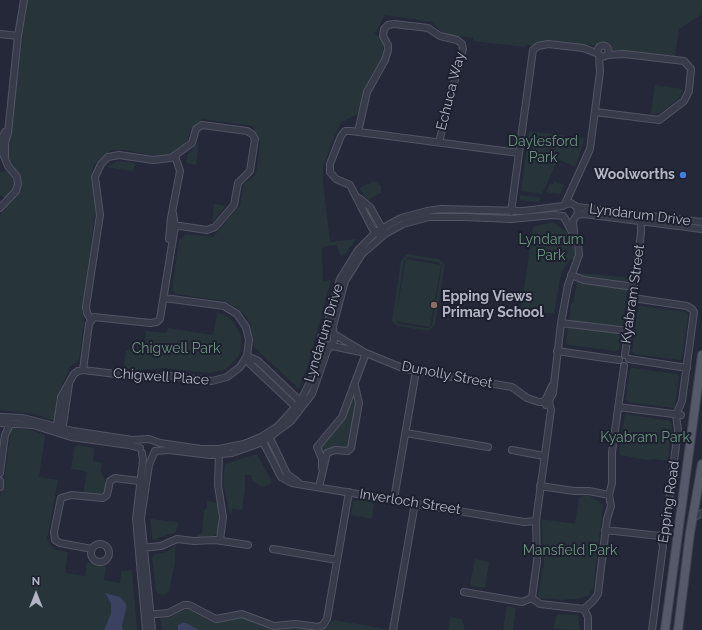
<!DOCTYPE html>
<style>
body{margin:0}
#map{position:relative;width:702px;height:630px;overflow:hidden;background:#242839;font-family:Raleway,sans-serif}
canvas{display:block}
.north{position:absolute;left:16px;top:574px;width:40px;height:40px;-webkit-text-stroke:3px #1d202e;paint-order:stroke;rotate:0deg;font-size:11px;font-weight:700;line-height:16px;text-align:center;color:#b3b5c5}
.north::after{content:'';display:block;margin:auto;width:14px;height:18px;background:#b3b5c5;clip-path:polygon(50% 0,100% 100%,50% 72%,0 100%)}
</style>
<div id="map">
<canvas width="702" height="630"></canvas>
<div class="north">N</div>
</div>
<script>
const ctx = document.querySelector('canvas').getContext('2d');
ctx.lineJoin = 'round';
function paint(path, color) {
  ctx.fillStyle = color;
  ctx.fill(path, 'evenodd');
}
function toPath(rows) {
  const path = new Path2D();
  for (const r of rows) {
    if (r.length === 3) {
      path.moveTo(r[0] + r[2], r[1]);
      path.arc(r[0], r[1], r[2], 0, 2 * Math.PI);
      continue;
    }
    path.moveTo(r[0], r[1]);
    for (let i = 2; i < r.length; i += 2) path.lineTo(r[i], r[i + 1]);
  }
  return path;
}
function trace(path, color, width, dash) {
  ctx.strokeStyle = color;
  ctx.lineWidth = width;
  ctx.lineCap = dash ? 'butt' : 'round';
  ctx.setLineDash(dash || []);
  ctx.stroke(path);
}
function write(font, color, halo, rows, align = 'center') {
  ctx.font = font + ' Raleway,sans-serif';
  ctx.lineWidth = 4;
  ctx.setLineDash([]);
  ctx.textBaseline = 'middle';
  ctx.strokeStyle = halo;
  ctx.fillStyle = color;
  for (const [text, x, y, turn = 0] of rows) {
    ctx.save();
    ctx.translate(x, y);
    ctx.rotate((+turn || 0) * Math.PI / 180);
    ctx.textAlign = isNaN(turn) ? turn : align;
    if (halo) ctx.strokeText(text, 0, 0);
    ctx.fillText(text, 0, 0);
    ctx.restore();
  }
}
paint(toPath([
 [27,0,702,0,702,14,679,29,675,57,610,50,607,46,598,45,527,45,526,47,473,41,473,38,444,34,432,22,385,15,375,33,384,44,381,59,365,88,357,114,340,123,323,167,323,181,330,242,357,239,343,256,340,255,337,245,325,246,322,250,323,281,331,280,307,368,299,389,254,347,250,325,246,316,236,307,224,301,176,294,172,291,179,240,186,234,213,237,240,205,243,185,256,175,260,142,253,126,203,119,190,130,188,140,169,154,159,157,126,150,112,150,93,165,91,181,96,206,82,313,84,322,79,360,70,367,56,399,55,421,35,414,0,410,0,215,18,194,22,185,22,180,11,163,8,154],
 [655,85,683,89,679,98,665,109,658,114,651,114],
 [529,131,585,138,575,167,558,159,542,194,521,191],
 [199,142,196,165,186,163,187,156],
 [117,161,135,163,134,167,132,171,106,167],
 [7,171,15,182,14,189,5,198,0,195,0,172],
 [374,181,381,186,381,193,368,200,359,188],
 [554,181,564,185,560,194,546,192,550,183,553,184],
 [520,195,541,198,539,202,520,200],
 [214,204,226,206,212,222],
 [553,222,563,230,567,232,574,246,576,255,574,259,571,259,563,269,560,278,554,314,521,309,533,227],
 [407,254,439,259,445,265,435,325,429,331,397,326,392,321,401,261],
 [408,257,438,262,442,265,432,324,431,327,428,328,399,324,395,321,430,327,441,265,406,259,395,320,404,261],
 [582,273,629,278,619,349,616,351,568,345,566,343,571,304,573,303,577,282],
 [641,306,686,312,688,315,682,358,680,360,635,354,632,351,638,308],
 [217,313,225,315,234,322,241,336,241,349,238,357,225,370,209,373,165,368,137,370,124,368,126,351,130,349,141,351,144,349,146,331,165,333,169,328,213,335],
 [633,368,677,374,679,376,675,406,673,408,628,402,626,399,630,369],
 [352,401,355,402,356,405,349,447,346,449,333,447,321,451,320,447,341,424,350,402],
 [625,414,664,420,668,420,672,424,668,461,654,459,647,460,621,455,619,450],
 [11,428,31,430,45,435,39,477,58,480,47,539,53,549,68,552,65,573,85,576,87,562,106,566,104,580,120,583,121,571,132,570,137,630,0,630,0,494,3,490],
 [78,445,94,448,93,461,102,463,101,472,106,482,104,493,100,496,83,494,87,473,85,471,71,469,74,449],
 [257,454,272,482,269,485,262,487,253,481,251,475,245,475,245,490,242,510,232,509,231,517,223,483,225,464],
 [584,495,589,495,603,505,593,588,589,595,581,598,561,600,540,598,538,595,544,562,541,519,575,524,579,498],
 [365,499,371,501,374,505,372,519,351,515,353,501],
 [207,501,218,503,220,514,219,532,214,536,197,538,197,535,202,533,204,510,207,508],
 [150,519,178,522,176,532,154,540,152,538],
 [175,546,177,546,175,548,175,563,169,592,164,595,159,594,156,591,152,557,155,554,165,553],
 [475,559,489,562,485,588,471,586,470,583],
 [507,606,516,608,513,630,503,630],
 [188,609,214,622,245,618,272,629,297,627,313,630,162,630,160,618,170,616,181,610],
 [557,614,578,615,580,630,553,629],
 [450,617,462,619,465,630,448,630],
 [334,620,386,629,387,630,323,630]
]), '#27353b');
paint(toPath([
 [105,593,120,597,126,604,126,609,122,625,123,630,104,630,111,614,111,603],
 [183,623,186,623,199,630,178,630,178,625]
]), '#3a4161');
const minor = toPath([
 [0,34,18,36],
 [603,51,5.5],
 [595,112,659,120,684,101,689,91,691,69,684,61,624,54,608,55],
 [358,132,367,92,385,60,388,50,388,45,383,36,384,29,388,25,394,24,428,28,440,36,457,40,462,44,463,49,439,142],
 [5,157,5,143,8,133,18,36,24,0],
 [359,198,370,207,384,232],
 [565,204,590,149,600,72,599,55],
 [564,205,571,203,577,207,578,213,573,221,574,233],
 [577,207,702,222],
 [0,208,16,191,18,184,17,177,8,166,1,149,1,140,5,132],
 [511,212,533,50,538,46,548,44,583,48,599,54],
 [577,215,584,214,702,229],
 [378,234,372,228,350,185,336,179,330,172,330,164,341,136,345,131,351,131,519,153],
 [169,239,171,218,180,171,175,156],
 [571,275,584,280,634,287],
 [633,298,687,306,692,309,694,312,682,401,676,415,678,430,665,531,660,536,663,546,652,630],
 [91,320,87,313,86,307,100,215,95,177,101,164,108,157,119,155,153,160,171,158,192,143,196,129,202,125,247,131,252,134,255,139,250,171,238,183,234,205,215,227,207,230,180,226,171,227],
 [561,323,628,331],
 [332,333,364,352],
 [327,345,366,353,405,369,512,387,527,398,539,402,549,401],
 [557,351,619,360],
 [625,355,641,233,641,216],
 [247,356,258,361,303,404],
 [245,359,298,409],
 [629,359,687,368],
 [83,370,89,324,94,317,150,323,157,322,160,319,175,226,173,213],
 [546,405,546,399,552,386],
 [618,407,681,415],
 [0,417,23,418,73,431,132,440,149,439,160,443,201,449,219,449,244,444,261,437,278,426,300,402,313,376,322,348,321,337,325,332,340,279,358,250,376,232,401,218,427,211,441,209,524,211,563,206],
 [0,423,33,425,71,437,129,445,140,448],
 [56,432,61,397,74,374,78,371,83,370,140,377,170,376,212,381,227,377,240,367,247,356,249,340,246,327,237,314,224,306,164,298],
 [62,432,69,384],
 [406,433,488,447],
 [269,436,287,474,299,483],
 [261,438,281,477,292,483,524,522,536,521],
 [512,450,544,456],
 [155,451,169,450,210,455,232,453,263,442,291,421,312,394,327,351,334,341,333,326,345,281,362,254,385,234,403,224,429,217,464,217,511,219,553,215,563,216],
 [219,451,218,485,223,517,220,540],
 [142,453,143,460,136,519,146,630],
 [322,468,322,459,317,447,342,417,366,353],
 [0,473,5,435,11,422],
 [0,481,0,487],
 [540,486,574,491,589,491,609,495],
 [319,487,327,453,335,450,348,451,351,448,359,403,355,386],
 [394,499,416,371],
 [693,518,702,513],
 [605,530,660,536],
 [100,553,9],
 [141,548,161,546,177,539,194,541,215,540,248,545],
 [92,549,60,543,55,540,54,532,61,498,71,495,103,498,107,495,110,481,115,478,146,482],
 [273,549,337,560],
 [464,592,522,602,532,598,540,604,584,609],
 [532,598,537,561,536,521,551,410,549,401,553,393,561,323,568,285,579,255,578,243,564,217],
 [584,609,593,601,598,594,599,585,607,519,611,506,609,495,612,483,612,452,624,366],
 [584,609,588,617,588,630],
 [145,615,168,613,184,605,189,605,216,619,242,614,274,626,296,624,318,627,323,625,327,619,349,492],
 [152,630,141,518,149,465,154,453],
 [393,630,415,503]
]);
const major = toPath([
 [665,630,702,355],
 [678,630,690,533,702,464]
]);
trace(minor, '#535564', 8);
trace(major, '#414452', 10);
trace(minor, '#373b4a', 6);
trace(major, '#555969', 8);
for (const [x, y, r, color] of [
 [683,175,4,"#3f7fe0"],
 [434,305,4,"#8d6e63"]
]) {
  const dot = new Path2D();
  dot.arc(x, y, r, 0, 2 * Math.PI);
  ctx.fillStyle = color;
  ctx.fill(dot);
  trace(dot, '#1d202e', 1.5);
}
write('14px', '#b3b5c5', '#1d202e', [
 ["Echuca Way",451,91,-76],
 ["Lyndarum Drive",640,215,7],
 ["Kyabram Street",633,294,-82],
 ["Lyndarum Drive",324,333,-73],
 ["Dunolly Street",447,375,11],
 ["Chigwell Place",161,377,4],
 ["Inverloch Street",410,502,9],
 ["Epping Road",669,502,-82]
]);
write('14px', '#6b957e', '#1d202e', [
 ["Daylesford",543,142],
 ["Park",543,158],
 ["Lyndarum",551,240],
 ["Park",551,256],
 ["Chigwell Park",176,349],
 ["Kyabram Park",645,438],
 ["Mansfield Park",570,551]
]);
write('bold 14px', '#b3b5c5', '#1d202e', [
 ["Woolworths",675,175],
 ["Epping Views",442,297,"left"],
 ["Primary School",442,313,"left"]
], 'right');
</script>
